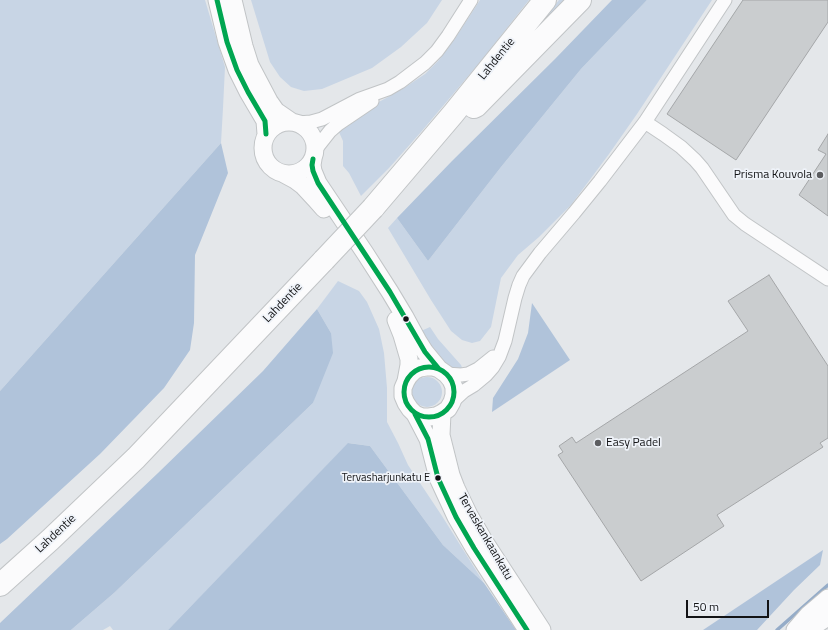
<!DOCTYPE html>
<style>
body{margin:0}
#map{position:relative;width:828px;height:630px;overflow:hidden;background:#e4e7ea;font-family:"Titillium Web",sans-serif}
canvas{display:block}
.scale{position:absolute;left:686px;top:600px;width:83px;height:18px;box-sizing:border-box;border:2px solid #121315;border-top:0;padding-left:5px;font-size:12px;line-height:14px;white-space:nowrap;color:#121315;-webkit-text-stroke:3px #eff3f9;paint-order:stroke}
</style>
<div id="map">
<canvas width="828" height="630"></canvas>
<div class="scale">50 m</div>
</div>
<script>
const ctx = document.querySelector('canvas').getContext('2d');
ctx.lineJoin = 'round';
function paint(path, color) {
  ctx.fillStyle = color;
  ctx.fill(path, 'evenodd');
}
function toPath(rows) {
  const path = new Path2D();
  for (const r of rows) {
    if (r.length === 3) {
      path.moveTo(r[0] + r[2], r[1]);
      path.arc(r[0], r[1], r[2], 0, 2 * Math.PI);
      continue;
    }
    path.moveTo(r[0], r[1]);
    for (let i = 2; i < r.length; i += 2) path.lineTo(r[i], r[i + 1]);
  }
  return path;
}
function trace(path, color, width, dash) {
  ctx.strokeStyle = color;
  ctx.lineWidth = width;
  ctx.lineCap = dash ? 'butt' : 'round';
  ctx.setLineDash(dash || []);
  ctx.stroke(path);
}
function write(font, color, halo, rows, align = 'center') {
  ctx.font = font + ' "Titillium Web",sans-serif';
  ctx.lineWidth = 3.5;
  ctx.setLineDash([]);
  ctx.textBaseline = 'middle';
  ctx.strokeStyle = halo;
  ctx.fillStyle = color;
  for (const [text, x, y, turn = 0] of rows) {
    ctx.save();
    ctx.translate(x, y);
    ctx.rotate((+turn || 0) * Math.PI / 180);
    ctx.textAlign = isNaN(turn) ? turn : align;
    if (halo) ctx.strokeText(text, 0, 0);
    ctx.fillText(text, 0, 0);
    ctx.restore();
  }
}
paint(toPath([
 [0,0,205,0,225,67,223,108,221,143,0,391],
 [251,0,442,0,427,23,401,47,372,68,322,89,304,91,291,87,280,77,270,62],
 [480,0,529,0,481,61,421,132,389,168,361,196,349,173,343,166,343,141,338,130,362,111,388,97,407,86,425,74,439,60,454,40],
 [559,0,571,0,522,46],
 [647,0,712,0,637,114,609,154,571,205,539,237,518,255,501,278,491,327,480,341,472,343,462,340,451,331,431,300,388,228,397,218,428,261,501,167,581,69],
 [338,281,359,291,367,302,379,329,384,353,387,388,387,422,398,443,408,465,442,516,484,583,443,545,370,446,349,443,168,630,113,630,110,626,103,630,71,630,114,593,313,403,331,333,317,309],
 [430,327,438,339,461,365,463,370,446,367,421,331],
 [427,392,15]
]), '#c8d5e5');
paint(toPath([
 [612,0,647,0,581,69,501,167,428,261,397,218,452,161,555,59],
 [221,143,228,173,195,255,194,323,190,350,164,388,100,454,7,539,0,544,0,391],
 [532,303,570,360,492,412,493,398,518,359,528,333],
 [317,309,331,333,333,353,313,403,114,593,71,630,0,630,0,623,158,473,263,371],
 [348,443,370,446,443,545,484,583,516,630,168,630],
 [823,550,820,565,794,590,757,630,703,630]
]), '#b0c3da');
trace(toPath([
 [777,630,828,585]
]), '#95acc8', 3.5);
const building = toPath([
 [743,0,828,0,828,22,736,160,667,114,743,0],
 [828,134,828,216,799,195,826,154,818,150,828,134],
 [769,275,828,366,828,438,820,443,823,447,717,515,724,526,641,581,558,455,563,452,559,446,572,437,576,443,748,331,728,301,769,275]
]);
paint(building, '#cacdcf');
trace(building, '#a4a6a8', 1);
const minor = toPath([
 [645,122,663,134,681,147,695,160,702,168,734,215,745,224,828,279],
 [298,123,311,122,322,119,360,99,388,89,400,82,425,63,437,51,448,36,471,0],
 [315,150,330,131,338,124,372,101],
 [446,374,461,375,468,374,478,369,493,357],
 [452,402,464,391,474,385,486,375,493,367,499,357,505,341,515,298,519,285,523,276,540,253,574,213,600,181,645,122,725,0]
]);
const tertiary = toPath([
 [217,0,227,42,237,70,248,92,265,121,266,134],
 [233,0,244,46,250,65,269,101,276,111,292,122],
 [289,148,26],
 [313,159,312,165,313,171,318,183,365,253,390,292,405,317,418,341,425,352,439,369,446,374,451,380,454,387,454,395,452,402,448,409,442,413,436,416,429,417,422,417,415,414,410,409,406,403,403,396,403,388,406,381,409,376,414,371,420,368,426,367,433,367,439,369],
 [282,173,295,180,303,186,316,200,324,209],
 [396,320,402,335,409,359,409,365,406,381],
 [442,413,441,435,451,475,456,488,469,515,486,544,542,630],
 [415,414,428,439,438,478,456,517,474,548,527,630],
 [814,626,828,617],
 [795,630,808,615,828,598]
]);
const trunk = toPath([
 [474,107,476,106,580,0],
 [373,208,453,114,545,0],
 [0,585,50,540,136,458,324,260]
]);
trace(minor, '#c1c4c6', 15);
trace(tertiary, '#c1c4c6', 19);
trace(trunk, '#c1c4c6', 24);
trace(minor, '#fbfbfc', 13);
trace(tertiary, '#fbfbfc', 17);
trace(trunk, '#fbfbfc', 22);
const trunkBridge = toPath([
 [324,260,373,208]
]);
trace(trunkBridge, '#c1c4c6', 24, []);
trace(trunkBridge, '#fbfbfc', 22);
trace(toPath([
 [217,0,227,42,237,70,248,92,265,121,266,134],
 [313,159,312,165,313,171,318,183,390,292,425,352,439,369],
 [429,392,25],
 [415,414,428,439,438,478,456,517,474,548,527,630]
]), '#00a651', 5);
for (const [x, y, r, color] of [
 [820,175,4,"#5c5d60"],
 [406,319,3.5,"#121315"],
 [598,443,4,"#5c5d60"],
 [438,478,3.5,"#121315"]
]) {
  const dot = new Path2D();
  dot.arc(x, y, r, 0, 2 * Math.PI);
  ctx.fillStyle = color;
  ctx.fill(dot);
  trace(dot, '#eff3f9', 1.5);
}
write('11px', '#121315', '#eff3f9', [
 ["Tervasharjunkatu E",430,478]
], 'right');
write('12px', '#121315', '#eff3f9', [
 ["Lahdentie",497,59,-51],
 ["Lahdentie",283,303,-46],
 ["Lahdentie",56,534,-43],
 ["Tervaskankaankatu",485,537,60]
]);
write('12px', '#121315', '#eff3f9', [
 ["Prisma Kouvola",812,175],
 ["Easy Padel",606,443,"left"]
], 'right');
</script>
